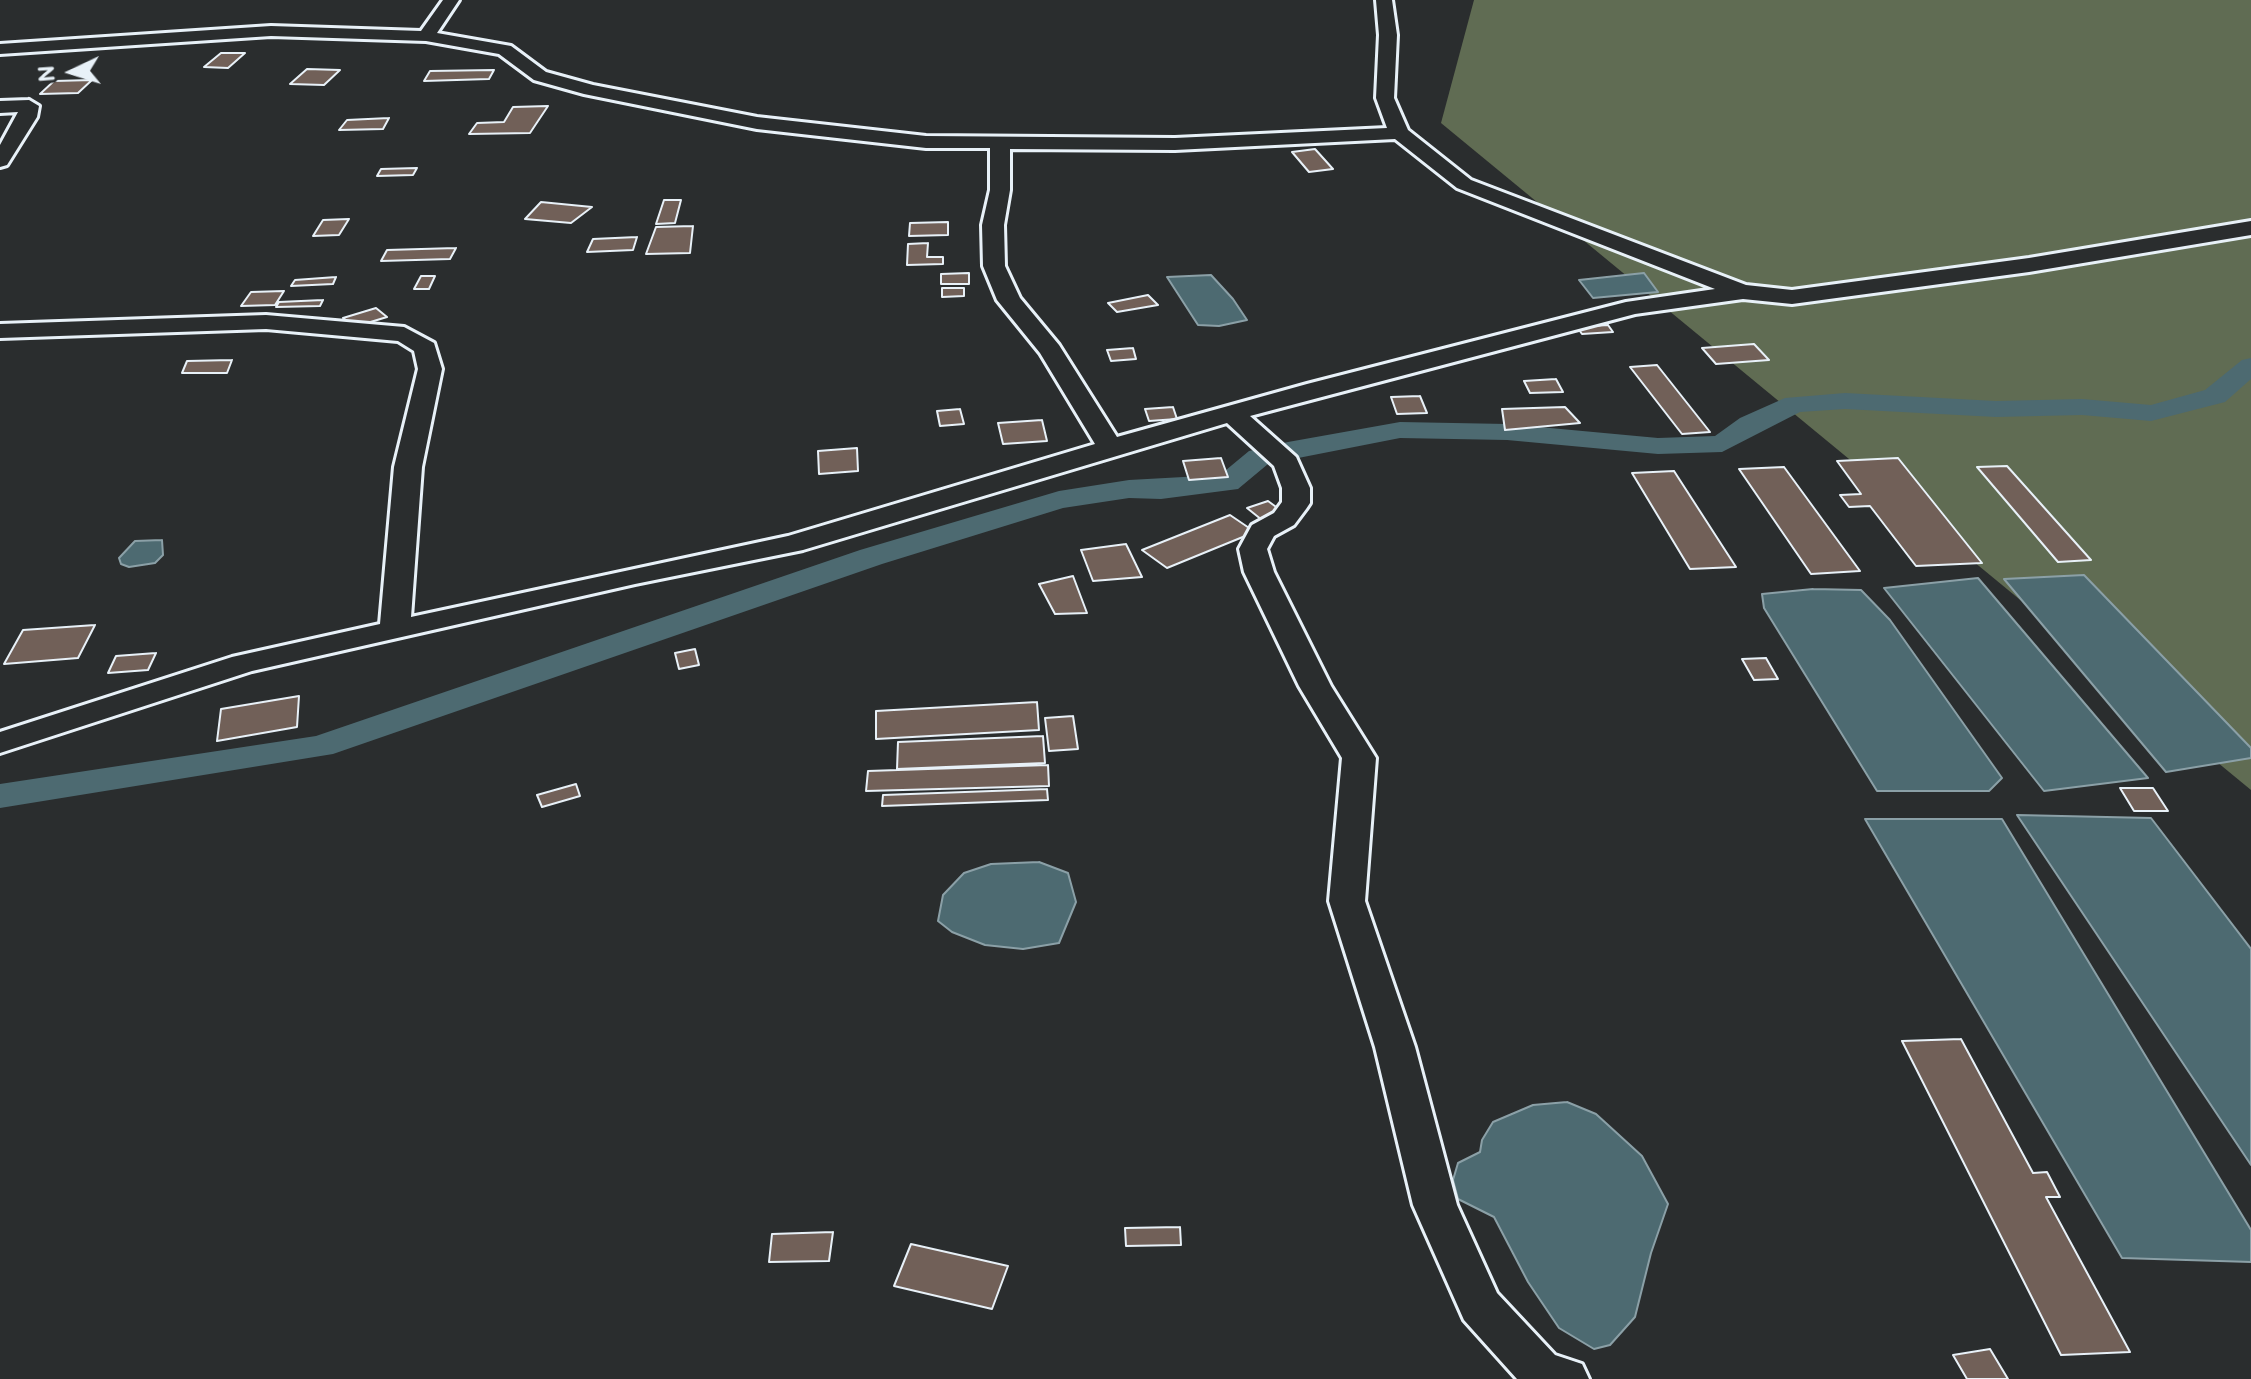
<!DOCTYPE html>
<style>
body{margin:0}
#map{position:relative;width:2251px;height:1379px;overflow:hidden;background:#2a2d2e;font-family:"Balsamiq Sans",sans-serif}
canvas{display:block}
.north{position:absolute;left:32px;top:32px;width:80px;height:80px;-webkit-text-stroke:6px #2a2d2e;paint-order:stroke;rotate:266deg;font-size:22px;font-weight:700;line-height:32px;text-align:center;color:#e8f1f8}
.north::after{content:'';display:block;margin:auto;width:28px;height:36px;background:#e8f1f8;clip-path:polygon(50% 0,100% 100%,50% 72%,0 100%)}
</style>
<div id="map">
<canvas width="2251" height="1379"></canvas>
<div class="north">N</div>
</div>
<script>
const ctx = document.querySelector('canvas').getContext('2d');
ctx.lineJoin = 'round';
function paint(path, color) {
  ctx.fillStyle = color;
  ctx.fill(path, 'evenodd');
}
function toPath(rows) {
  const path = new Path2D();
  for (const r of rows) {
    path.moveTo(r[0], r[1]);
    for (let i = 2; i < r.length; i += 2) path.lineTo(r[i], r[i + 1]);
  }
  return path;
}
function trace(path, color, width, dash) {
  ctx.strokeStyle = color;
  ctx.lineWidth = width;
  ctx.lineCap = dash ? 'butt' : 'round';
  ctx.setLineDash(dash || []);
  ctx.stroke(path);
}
paint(toPath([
 [1474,0,2251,0,2251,790,1441,123]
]), '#606c53');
const water = toPath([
 [1644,273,1658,292,1593,298,1579,280,1644,273],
 [1211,275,1233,299,1247,320,1219,326,1198,325,1167,277,1211,275],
 [162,540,163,555,155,563,129,567,121,564,119,558,135,541,162,540],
 [2084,575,2251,748,2251,758,2166,772,2004,579,2084,575],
 [1978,578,2148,778,2044,791,1884,588,1978,578],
 [1813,589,1861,590,1890,620,2002,778,1989,791,1877,791,1764,608,1762,594,1813,589],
 [2017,815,2151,818,2251,949,2251,1165,2017,815],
 [1865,819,2002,819,2251,1230,2251,1262,2122,1258,1865,819],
 [1039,862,1068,873,1076,902,1059,943,1023,949,985,945,952,932,938,921,943,895,964,873,991,864,1039,862],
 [1567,1102,1596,1114,1642,1156,1668,1204,1651,1253,1635,1317,1610,1345,1594,1349,1559,1328,1528,1282,1494,1217,1458,1199,1453,1180,1458,1163,1480,1152,1482,1140,1493,1122,1533,1105,1567,1102]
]);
paint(water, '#4d6a71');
trace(water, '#8ba0a7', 2);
paint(toPath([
 [2251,358,2251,379,2225,402,2151,421,2082,415,1996,417,1845,409,1800,412,1722,452,1658,454,1507,440,1400,438,1288,460,1268,464,1238,489,1161,499,1129,498,1063,508,882,564,333,754,0,808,0,784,316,736,860,550,1059,491,1129,480,1220,475,1249,451,1288,442,1400,422,1507,424,1658,438,1715,436,1740,418,1785,398,1845,393,1996,401,2082,399,2151,405,2205,390,2242,360,2251,358]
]), '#4d6a71');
const building = toPath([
 [221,53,245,53,228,68,204,67,221,53],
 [307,69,340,70,324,85,290,84,307,69],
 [494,70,489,79,424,81,430,71,494,70],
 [92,80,78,93,40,94,54,81,92,80],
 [548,106,530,133,469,134,477,123,504,122,513,107,548,106],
 [389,118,383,129,339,130,347,120,389,118],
 [1315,149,1333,169,1309,172,1292,152,1315,149],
 [417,168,413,175,377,176,381,169,417,168],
 [664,200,681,200,675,223,656,224,664,200],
 [541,202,592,207,571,223,525,219,541,202],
 [349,219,339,235,313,236,323,220,349,219],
 [948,222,948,235,909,236,910,223,948,222],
 [693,226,690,253,646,254,656,227,693,226],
 [637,237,633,250,587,252,593,239,637,237],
 [928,243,927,257,943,257,943,264,907,265,908,244,928,243],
 [456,248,450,259,381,261,387,250,456,248],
 [969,273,969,284,941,284,941,274,969,273],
 [421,276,435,276,429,289,414,289,421,276],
 [336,277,333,284,291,286,295,280,336,277],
 [942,288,964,288,964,296,942,297,942,288],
 [284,291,275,305,241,306,251,292,284,291],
 [1148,295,1158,305,1117,312,1108,303,1148,295],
 [323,300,320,306,276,307,279,302,323,300],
 [376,308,387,317,354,327,343,318,376,308],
 [1608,325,1613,332,1582,334,1577,327,1608,325],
 [1754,344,1769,360,1716,364,1702,348,1754,344],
 [1133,348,1136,359,1111,361,1107,350,1133,348],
 [232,360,227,373,182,373,187,361,232,360],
 [1657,365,1710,432,1682,434,1630,367,1657,365],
 [1556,379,1563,392,1530,393,1524,381,1556,379],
 [1420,396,1427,413,1397,414,1391,397,1420,396],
 [1173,407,1177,419,1149,421,1145,409,1173,407],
 [1565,407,1580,423,1505,430,1502,409,1565,407],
 [960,409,964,424,940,426,937,411,960,409],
 [1042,420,1047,441,1003,444,998,423,1042,420],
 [857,448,858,471,819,474,818,451,857,448],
 [1221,458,1228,477,1189,480,1183,461,1221,458],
 [1898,458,1982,563,1916,566,1870,506,1849,507,1840,495,1861,494,1837,461,1898,458],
 [2007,466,2091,560,2058,562,1977,467,2007,466],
 [1784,467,1860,571,1811,574,1739,469,1784,467],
 [1674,471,1736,567,1690,569,1632,473,1674,471],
 [1268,501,1283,512,1262,520,1247,508,1268,501],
 [1230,515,1255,532,1167,568,1142,550,1230,515],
 [1126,544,1142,577,1093,581,1081,550,1126,544],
 [1073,576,1087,613,1055,614,1039,584,1073,576],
 [95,625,78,658,4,664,23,630,95,625],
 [695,649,699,665,679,669,675,653,695,649],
 [156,653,148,670,108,673,116,656,156,653],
 [1766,658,1778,679,1754,680,1742,659,1766,658],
 [299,696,297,727,217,741,221,709,299,696],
 [1037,702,1039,730,876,739,876,711,1037,702],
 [1073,716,1078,749,1049,751,1045,718,1073,716],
 [1043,736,1045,763,897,769,898,742,1043,736],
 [1048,765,1049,786,866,791,868,771,1048,765],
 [576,784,580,796,542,807,537,795,576,784],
 [2120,788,2153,788,2168,811,2134,811,2120,788],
 [1047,789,1048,800,882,806,883,795,1047,789],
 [1961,1039,2033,1173,2047,1172,2060,1197,2046,1197,2130,1352,2061,1355,1902,1041,1961,1039],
 [1180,1227,1181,1245,1126,1246,1125,1228,1180,1227],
 [833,1232,829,1261,769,1262,772,1234,833,1232],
 [911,1244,1008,1266,992,1309,894,1286,911,1244],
 [1990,1349,2008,1379,1967,1379,1953,1355,1990,1349]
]);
paint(building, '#716058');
trace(building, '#e8f1f8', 2);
const minor = toPath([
 [443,0,459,0,437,33,511,46,546,72,593,85,757,117,926,136,1175,138,1387,128,1376,98,1379,35,1376,0,1392,0,1397,35,1394,98,1408,130,1471,180,1746,285,1792,290,2029,258,2251,221,2251,235,2029,272,1792,304,1743,299,1635,314,1250,416,1296,457,1310,488,1310,503,1306,509,1294,525,1274,536,1267,549,1274,572,1331,686,1376,758,1365,901,1415,1047,1457,1205,1497,1293,1555,1355,1582,1364,1589,1379,1517,1379,1464,1320,1413,1205,1375,1047,1329,901,1342,758,1299,686,1244,572,1239,549,1252,525,1274,513,1282,502,1282,488,1274,466,1227,423,803,550,635,584,252,671,0,753,0,732,232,657,380,624,394,467,418,369,414,351,398,341,266,329,0,338,0,324,266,315,404,327,434,343,442,369,422,467,411,617,788,536,1095,444,1040,353,997,300,983,266,982,225,990,190,990,148,926,148,757,129,584,94,534,80,499,54,426,41,271,36,0,54,0,44,271,26,421,31,443,0],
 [1395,139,1457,188,1715,289,1626,302,1307,384,1117,437,1059,345,1020,298,1005,266,1004,225,1010,190,1010,149,1175,150,1395,139],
 [29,100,39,106,37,117,7,165,0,167,0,145,18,112,0,113,0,101,29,100]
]);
trace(minor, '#e8f1f8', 6);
paint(minor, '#2a2d2e');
</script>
